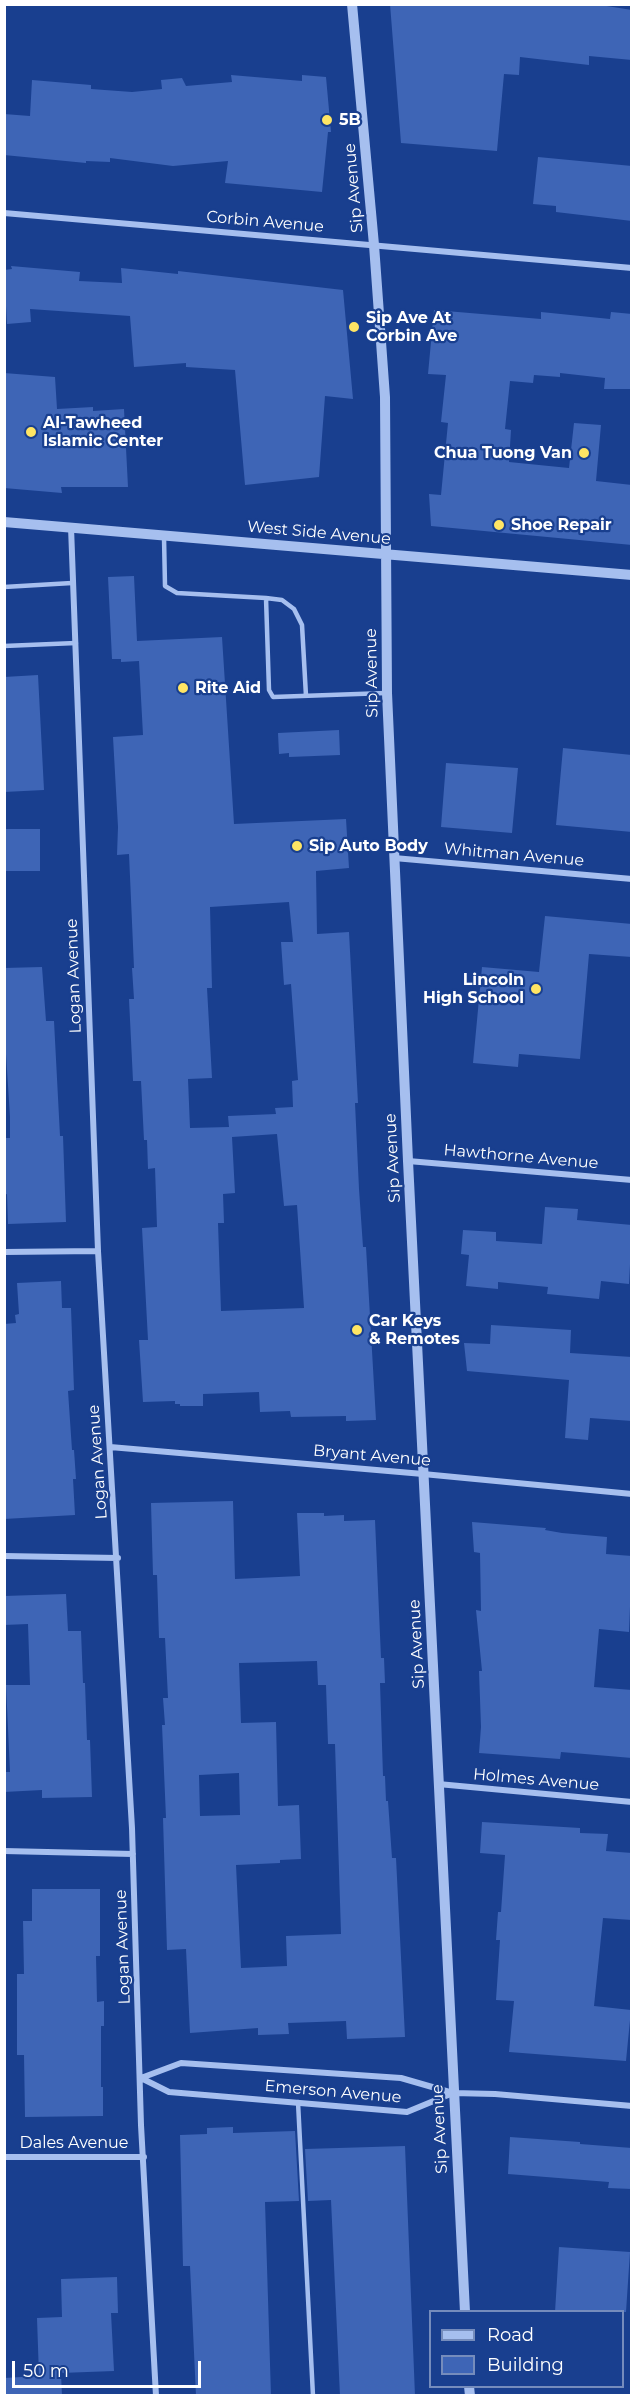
<!DOCTYPE html>
<style>
body{margin:0}
#map{position:relative;width:636px;height:2400px;overflow:hidden;background:#193f8f;font-family:Montserrat,sans-serif}
canvas{display:block}
.frame{position:absolute;inset:0;border:6px solid #fff;pointer-events:none}
.legend{position:absolute;left:429px;top:2310px;width:195px;height:78px;box-sizing:border-box;background:#193f8f;border:2px solid #758cbc;margin:0;padding:8px 10px;list-style:none;font-size:18px;color:#fff}
.legend li{display:flex;align-items:center;gap:12px;height:30px}
.legend b{width:30px;border:2px solid #758cbc}
.scale{position:absolute;left:12px;top:2361px;width:189px;height:27px;box-sizing:border-box;border:3px solid #fff;border-top:0;padding-left:8px;font-size:18px;line-height:21px;white-space:nowrap;color:#fff;-webkit-text-stroke:4px #193f8f;paint-order:stroke}
</style>
<div id="map">
<canvas width="636" height="2400"></canvas>
<div class="frame"></div>
<ul class="legend">
<li><b style="height:8px;background:#a6bfef"></b>Road</li>
<li><b style="height:16px;background:#3e65b6"></b>Building</li>
</ul>
<div class="scale">50 m</div>
</div>
<script>
const ctx = document.querySelector('canvas').getContext('2d');
ctx.lineJoin = 'round';
function paint(path, color) {
  ctx.fillStyle = color;
  ctx.fill(path, 'evenodd');
}
function toPath(rows) {
  const path = new Path2D();
  for (const r of rows) {
    path.moveTo(r[0], r[1]);
    for (let i = 2; i < r.length; i += 2) path.lineTo(r[i], r[i + 1]);
  }
  return path;
}
function trace(path, color, width, dash) {
  ctx.strokeStyle = color;
  ctx.lineWidth = width;
  ctx.lineCap = dash ? 'butt' : 'round';
  ctx.setLineDash(dash || []);
  ctx.stroke(path);
}
function write(font, color, halo, rows, align = 'center') {
  ctx.font = font + ' Montserrat,sans-serif';
  ctx.lineWidth = 4.5;
  ctx.setLineDash([]);
  ctx.textBaseline = 'middle';
  ctx.strokeStyle = halo;
  ctx.fillStyle = color;
  for (const [text, x, y, turn = 0] of rows) {
    ctx.save();
    ctx.translate(x, y);
    ctx.rotate((+turn || 0) * Math.PI / 180);
    ctx.textAlign = isNaN(turn) ? turn : align;
    if (halo) ctx.strokeText(text, 0, 0);
    ctx.fillText(text, 0, 0);
    ctx.restore();
  }
}
paint(toPath([
 [390,4,594,4,632,10,632,60,589,56,589,65,520,57,519,75,504,74,497,151,401,143],
 [231,75,302,81,302,75,326,77,331,132,328,132,322,192,225,183,228,161,173,166,110,158,110,162,86,161,86,163,4,155,4,114,30,116,32,80,91,85,91,89,132,92,162,89,161,80,182,78,186,86,232,82],
 [538,157,632,166,632,221,556,212,556,206,533,204],
 [11,266,80,272,79,281,122,283,121,268,178,274,178,271,343,290,353,399,325,396,319,477,245,485,235,370,186,367,186,363,134,367,130,316,30,309,31,322,7,324,4,270,12,269],
 [434,310,541,319,541,312,610,319,611,312,632,314,632,389,604,389,605,378,560,373,560,377,534,375,533,383,510,381,505,429,511,430,509,462,569,468,574,423,601,425,596,481,632,485,632,545,431,526,429,494,441,495,448,423,441,422,446,375,428,374],
 [4,373,55,377,57,409,93,407,93,411,124,409,128,487,61,487,62,493,4,488],
 [134,576,137,641,222,637,234,824,346,819,349,868,316,871,317,934,349,932,358,1103,355,1103,359,1189,363,1247,366,1247,376,1420,346,1421,346,1416,291,1417,290,1411,260,1412,259,1392,203,1394,203,1406,180,1406,180,1404,175,1404,175,1401,143,1402,139,1340,148,1340,142,1228,157,1227,155,1168,148,1169,147,1140,144,1140,141,1081,133,1081,129,999,134,999,132,968,134,968,129,854,117,855,118,827,113,737,143,735,139,661,121,662,121,659,112,659,108,577],
 [289,902,293,942,281,942,284,985,291,984,298,1080,292,1081,293,1107,275,1108,276,1114,228,1116,229,1127,190,1128,188,1079,212,1078,207,988,212,988,210,907],
 [277,1134,284,1206,297,1205,304,1308,221,1311,218,1223,224,1223,223,1194,235,1193,232,1137],
 [38,675,44,790,4,792,4,677],
 [339,730,340,755,289,757,289,753,279,754,278,733],
 [563,748,632,755,632,832,556,825],
 [446,763,518,768,512,833,441,827],
 [4,829,40,829,40,871,4,871],
 [545,916,632,924,632,957,589,954,580,1059,519,1054,518,1067,473,1063,482,967,539,972],
 [42,967,46,1021,54,1021,60,1136,63,1136,66,1222,8,1224,7,1194,4,1195,4,1138,10,1138,10,1117,4,1023,4,968],
 [545,1207,578,1209,577,1220,632,1225,629,1284,601,1281,599,1299,547,1294,548,1287,498,1282,498,1289,466,1286,469,1255,461,1254,463,1230,496,1232,496,1241,542,1244],
 [61,1281,62,1308,71,1308,74,1390,68,1391,72,1450,74,1450,76,1479,73,1479,75,1515,4,1519,4,1324,16,1323,15,1315,19,1314,17,1283],
 [491,1325,571,1330,570,1353,632,1357,632,1421,590,1418,588,1440,565,1438,569,1380,467,1371,464,1343,490,1344],
 [233,1501,235,1579,300,1576,297,1513,324,1513,324,1516,344,1515,344,1521,375,1520,381,1658,384,1658,385,1683,380,1683,383,1776,385,1776,386,1801,388,1801,392,1858,396,1858,405,2037,347,2039,346,2021,288,2023,289,2034,258,2035,258,2028,190,2033,186,1949,167,1950,163,1818,166,1818,162,1725,165,1725,163,1698,168,1698,165,1638,159,1638,157,1575,153,1575,151,1503],
 [317,1661,318,1685,326,1685,328,1744,335,1744,341,1934,286,1936,287,1966,241,1968,236,1865,280,1863,280,1860,301,1859,299,1805,278,1806,276,1722,241,1723,239,1663],
 [239,1773,240,1815,200,1816,199,1775],
 [472,1522,546,1528,545,1530,562,1533,607,1537,606,1554,632,1556,629,1632,599,1629,594,1687,632,1690,632,1758,561,1752,560,1759,479,1753,481,1727,479,1671,482,1671,476,1610,481,1611,480,1553,474,1552],
 [66,1594,68,1631,81,1631,83,1683,85,1683,87,1740,90,1740,92,1797,42,1798,42,1790,4,1792,4,1772,10,1772,6,1685,30,1685,28,1624,4,1625,4,1596],
 [482,1822,580,1828,580,1833,608,1834,606,1851,632,1853,632,1920,603,1918,594,2006,631,2010,626,2061,509,2052,514,2001,496,2000,500,1940,496,1940,498,1912,501,1912,505,1855,480,1853],
 [32,1889,100,1889,100,1956,96,1956,97,2002,104,2001,104,2026,101,2026,101,2087,103,2087,103,2116,25,2117,24,2055,17,2055,17,1974,24,1974,23,1921,32,1921],
 [233,2127,233,2133,295,2131,299,2201,265,2202,271,2396,196,2396,190,2266,183,2266,180,2135,207,2134,207,2128],
 [510,2137,580,2142,580,2144,632,2148,632,2189,608,2188,609,2182,508,2174],
 [405,2146,415,2396,340,2396,331,2200,308,2201,305,2149],
 [559,2247,630,2252,626,2312,555,2312],
 [117,2277,118,2313,111,2313,114,2371,61,2373,62,2396,4,2396,4,2378,39,2376,37,2318,62,2317,61,2279]
]), '#3e65b6');
trace(toPath([
 [164,537,165,586,177,593,266,598,269,690,273,697,386,693],
 [4,587,72,583],
 [266,598,282,600,294,609,302,625,306,696],
 [4,646,76,643],
 [298,2102,313,2396]
]), '#a6bfef', 4.5);
trace(toPath([
 [4,213,632,268],
 [71,527,98,1251,132,1828,141,2125,156,2396],
 [394,858,632,879],
 [408,1161,632,1180],
 [4,1252,98,1251],
 [110,1447,423,1474,632,1494],
 [4,1556,118,1558],
 [438,1784,632,1802],
 [4,1851,133,1854],
 [141,2078,169,2092,407,2112,453,2093,495,2094,632,2106],
 [141,2078,181,2063,401,2078,453,2093],
 [4,2157,144,2157]
]), '#a6bfef', 6);
trace(toPath([
 [352,4,374,245,385,397,387,693,408,1161,465,2312],
 [4,522,632,575],
 [469,2386,470,2396]
]), '#a6bfef', 10);
for (const [x, y, r, color] of [
 [327,120,6,"#ffe564"],
 [354,327,6,"#ffe564"],
 [31,432,6,"#ffe564"],
 [584,453,6,"#ffe564"],
 [499,525,6,"#ffe564"],
 [183,688,6,"#ffe564"],
 [297,846,6,"#ffe564"],
 [536,989,6,"#ffe564"],
 [357,1330,6,"#ffe564"]
]) {
  const dot = new Path2D();
  dot.arc(x, y, r, 0, 2 * Math.PI);
  ctx.fillStyle = color;
  ctx.fill(dot);
  trace(dot, '#193f8f', 2);
}
write('bold 16px', '#fff', '#193f8f', [
 ["5B",339,120],
 ["Sip Ave At",366,318],
 ["Corbin Ave",366,336],
 ["Al-Tawheed",43,423],
 ["Islamic Center",43,441],
 ["Chua Tuong Van",572,453,"right"],
 ["Shoe Repair",511,525],
 ["Rite Aid",195,688],
 ["Sip Auto Body",309,846],
 ["Lincoln",524,980,"right"],
 ["High School",524,998,"right"],
 ["Car Keys",369,1321],
 ["& Remotes",369,1339]
], 'left');
write('16px', '#fff', '#193f8f', [
 ["Sip Avenue",354,188,-95],
 ["Corbin Avenue",265,222,5],
 ["West Side Avenue",319,533,5],
 ["Sip Avenue",372,673,-91],
 ["Whitman Avenue",514,855,5],
 ["Logan Avenue",74,976,-92],
 ["Hawthorne Avenue",521,1157,5],
 ["Sip Avenue",393,1158,-93],
 ["Bryant Avenue",372,1456,5],
 ["Logan Avenue",98,1462,-94],
 ["Sip Avenue",417,1644,-93],
 ["Holmes Avenue",536,1780,5],
 ["Logan Avenue",123,1947,-92],
 ["Emerson Avenue",333,2092,5],
 ["Sip Avenue",440,2129,-93],
 ["Dales Avenue",74,2143]
]);
</script>
